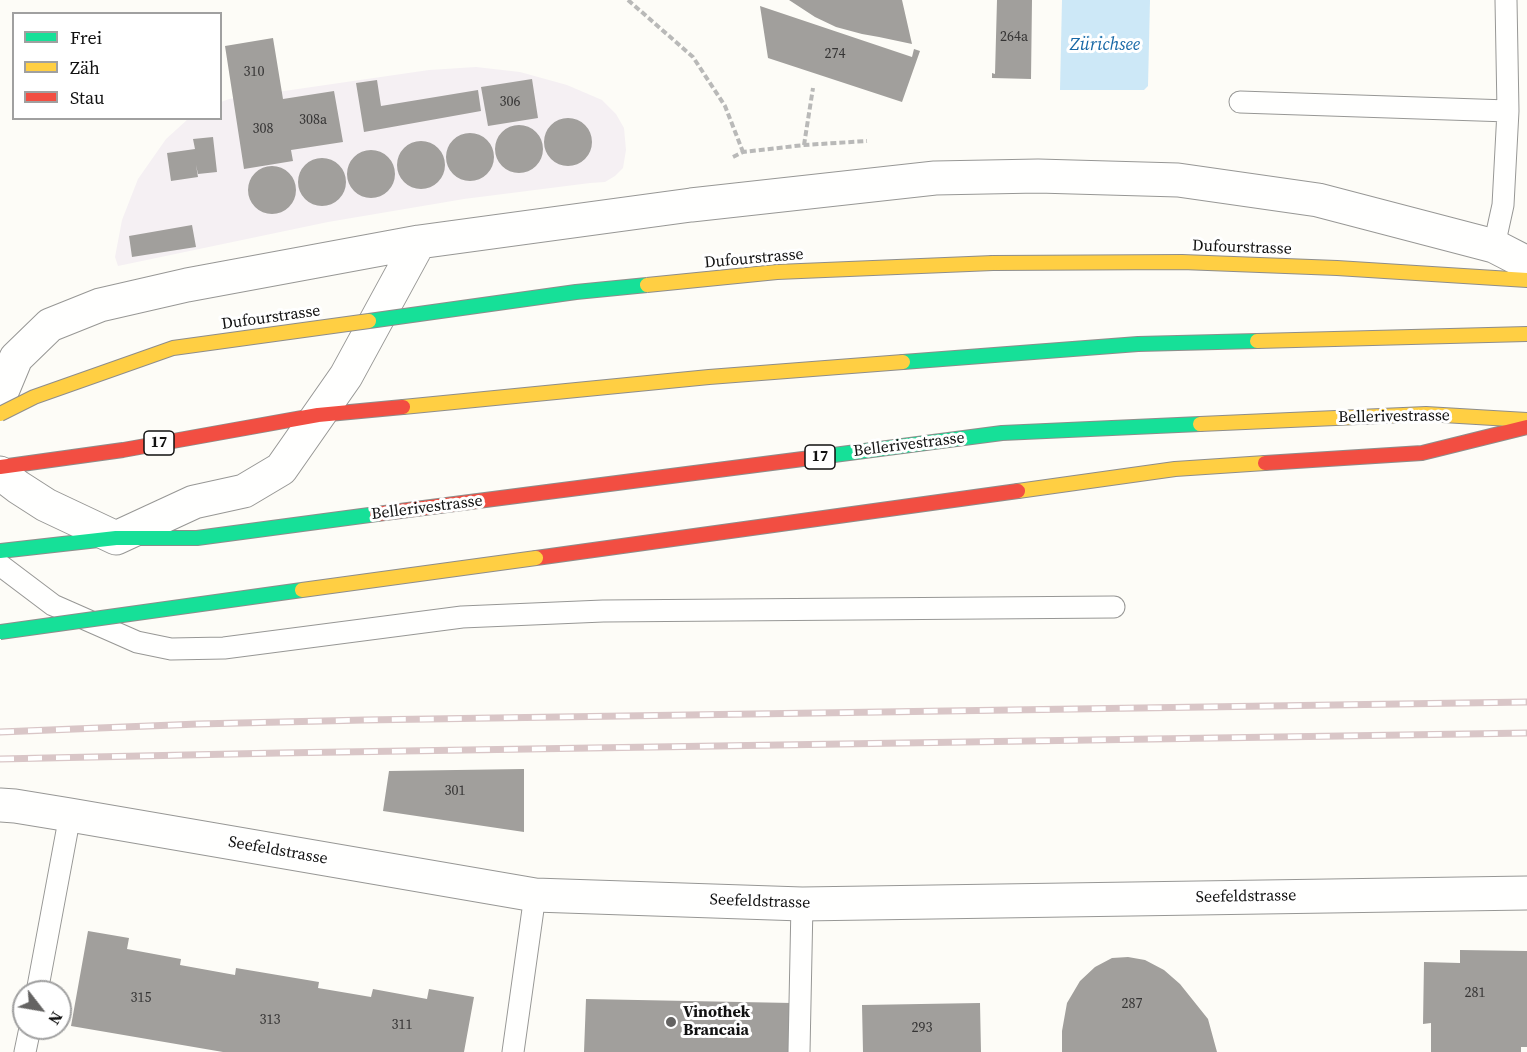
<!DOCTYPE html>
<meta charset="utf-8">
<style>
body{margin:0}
#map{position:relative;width:1527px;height:1052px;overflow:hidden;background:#fdfcf7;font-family:"Source Serif 4",serif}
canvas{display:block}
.legend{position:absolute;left:12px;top:12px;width:210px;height:108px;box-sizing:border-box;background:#fff;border:2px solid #a0a0a0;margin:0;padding:8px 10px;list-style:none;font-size:18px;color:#111}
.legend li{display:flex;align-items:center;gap:12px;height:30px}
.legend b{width:30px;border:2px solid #a0a0a0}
.north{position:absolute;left:12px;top:980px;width:60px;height:60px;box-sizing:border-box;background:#fff;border:2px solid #a0a0a0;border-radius:50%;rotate:121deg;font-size:16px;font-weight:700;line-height:24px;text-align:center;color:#111}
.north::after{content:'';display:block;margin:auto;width:21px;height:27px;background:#646362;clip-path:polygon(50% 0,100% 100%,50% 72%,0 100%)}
</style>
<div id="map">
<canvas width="1527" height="1052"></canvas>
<ul class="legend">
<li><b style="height:8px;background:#16e098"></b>Frei</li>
<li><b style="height:8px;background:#ffcf43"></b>Zäh</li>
<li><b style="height:8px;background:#f24e42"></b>Stau</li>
</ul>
<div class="north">N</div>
</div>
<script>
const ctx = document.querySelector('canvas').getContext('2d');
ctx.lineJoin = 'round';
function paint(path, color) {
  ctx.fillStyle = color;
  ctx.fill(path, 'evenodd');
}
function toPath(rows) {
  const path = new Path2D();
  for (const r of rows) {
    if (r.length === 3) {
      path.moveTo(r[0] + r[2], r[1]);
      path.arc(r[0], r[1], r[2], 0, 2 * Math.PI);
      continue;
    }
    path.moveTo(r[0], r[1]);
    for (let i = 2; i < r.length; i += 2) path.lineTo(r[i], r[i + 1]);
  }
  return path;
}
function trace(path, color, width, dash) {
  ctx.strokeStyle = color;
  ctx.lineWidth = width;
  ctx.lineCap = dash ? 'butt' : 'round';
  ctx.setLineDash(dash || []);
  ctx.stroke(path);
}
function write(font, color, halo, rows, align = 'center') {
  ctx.font = font + ' "Source Serif 4",serif';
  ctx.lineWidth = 6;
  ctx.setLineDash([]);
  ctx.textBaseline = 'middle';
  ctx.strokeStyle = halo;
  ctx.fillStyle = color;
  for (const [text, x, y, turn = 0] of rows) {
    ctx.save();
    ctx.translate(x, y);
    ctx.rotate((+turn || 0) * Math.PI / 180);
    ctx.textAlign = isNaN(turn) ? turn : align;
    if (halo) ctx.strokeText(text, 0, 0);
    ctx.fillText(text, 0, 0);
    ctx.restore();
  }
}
paint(toPath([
 [476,67,520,72,567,85,602,100,616,114,624,128,626,150,623,168,615,176,605,182,590,183,464,199,328,222,118,266,115,257,122,220,138,179,166,139,188,119,220,118,221,102,229,99,429,70]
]), '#f5f0f3');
paint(toPath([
 [1062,0,1150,0,1148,86,1144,90,1060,90]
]), '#cde8f7');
paint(toPath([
 [789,0,902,0,912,44,879,37,862,34,836,27,815,17],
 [997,0,1032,0,1031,79,992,78,992,73,995,74],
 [760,6,912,57,914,49,920,51,902,102,768,58],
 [273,38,283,99,334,91,343,142,291,150,293,161,244,169,225,46],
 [532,79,538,118,488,126,481,87],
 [377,80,381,106,478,90,481,111,364,132,356,83],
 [568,142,24],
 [519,149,24],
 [470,157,24],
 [213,137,217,172,198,174,196,165,198,177,171,181,167,153,195,149,193,139],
 [421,165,24],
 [371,174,24],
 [322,182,24],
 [272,190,24],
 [192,225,196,247,132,257,129,236],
 [524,769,524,832,383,811,389,771],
 [88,931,129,938,127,949,181,959,180,965,235,975,236,968,319,982,318,988,371,997,373,989,427,999,429,989,474,997,464,1052,223,1052,71,1026],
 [1460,950,1527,951,1527,1047,1521,1047,1521,1052,1431,1052,1431,1023,1423,1024,1424,962,1460,963],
 [1128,957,1145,960,1164,970,1180,984,1208,1019,1217,1052,1062,1052,1062,1031,1067,1003,1080,981,1095,967,1112,958],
 [586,999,792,1003,791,1052,584,1052],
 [980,1003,981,1052,863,1052,862,1005]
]), '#a19f9c');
const lane = toPath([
 [1240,102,1508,111],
 [1494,246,1503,205,1508,111,1506,0],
 [0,565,53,605,137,642,171,649,224,648,462,617,603,611,1114,607],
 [37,992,70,815],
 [25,1052,30,1028],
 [513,1052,535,895],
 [799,1052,802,904]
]);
const street = toPath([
 [0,403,1,394,16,358,50,325,100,305,187,285,419,242,691,205,935,178,1038,176,1178,180,1318,200,1494,246,1527,263],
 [0,473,18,487,46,505,116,538,194,502,244,491,281,469,346,376,419,242],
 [0,805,15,806,70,815,535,895,802,904,1527,893]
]);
const fast = toPath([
 [903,362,1138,344,1257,341],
 [826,456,1002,433,1200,424],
 [0,551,116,538,197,538,377,514]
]);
const slow = toPath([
 [993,263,1182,262,1337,268,1527,280],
 [1257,341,1527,334],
 [403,407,709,377,903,362],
 [1200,424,1426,414,1527,420],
 [1018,491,1175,469,1265,463]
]);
const jam = toPath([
 [1265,463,1422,453,1527,427],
 [0,467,123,450,318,415,403,407],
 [377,514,826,456],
 [536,558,1018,491]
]);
trace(lane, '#979795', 23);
trace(street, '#979795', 35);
trace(fast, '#8e8d8b', 16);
trace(slow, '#8e8d8b', 16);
trace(jam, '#8e8d8b', 16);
trace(toPath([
 [628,0,693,57,725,106,743,152],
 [804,145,813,88],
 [733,157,743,152,804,145,867,141]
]), '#b9b9b8', 4, [6, 3]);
trace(lane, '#fffffe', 21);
trace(street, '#fffffe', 33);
trace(fast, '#16e098', 14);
trace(slow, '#ffcf43', 14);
trace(jam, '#f24e42', 14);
const rail = toPath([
 [0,732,198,724,364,720,1527,702],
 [0,759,279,753,1527,733]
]);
trace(rail, '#d9c6c7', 7);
trace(rail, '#fff', 4.5, [14]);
const fastBridge = toPath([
 [369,321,576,292,647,285],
 [0,632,302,590]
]);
const slowBridge = toPath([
 [647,285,777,272,993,263],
 [0,414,34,397,173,348,369,321],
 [302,590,536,558]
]);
trace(fastBridge, '#8e8d8b', 16, []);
trace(slowBridge, '#8e8d8b', 16, []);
trace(fastBridge, '#16e098', 14);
trace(slowBridge, '#ffcf43', 14);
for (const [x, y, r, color] of [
 [671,1022,6,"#646362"]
]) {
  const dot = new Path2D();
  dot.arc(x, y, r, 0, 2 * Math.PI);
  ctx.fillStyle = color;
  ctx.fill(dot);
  trace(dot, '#fff', 2);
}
write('14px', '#353434', null, [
 ["264a",1014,37],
 ["274",835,54],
 ["310",254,72],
 ["306",510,102],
 ["308a",313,120],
 ["308",263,129],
 ["301",455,791],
 ["281",1475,993],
 ["315",141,998],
 ["287",1132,1004],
 ["313",270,1020],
 ["311",402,1025],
 ["293",922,1028]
]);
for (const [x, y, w] of [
 [159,443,30],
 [820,457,30]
]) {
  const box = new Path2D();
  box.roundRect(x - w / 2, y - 12, w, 24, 4.5);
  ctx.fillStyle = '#fff';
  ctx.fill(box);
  trace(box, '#111', 1.5);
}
write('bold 15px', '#111', null, [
 ["17",159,443],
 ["17",820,457]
]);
write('16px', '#111', '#fff', [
 ["Dufourstrasse",1242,248,2],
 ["Dufourstrasse",754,259,-5],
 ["Dufourstrasse",271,318,-8],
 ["Bellerivestrasse",1394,417,-1],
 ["Bellerivestrasse",909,445,-7],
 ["Bellerivestrasse",427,508,-7],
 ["Seefeldstrasse",278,851,10],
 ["Seefeldstrasse",1246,897,-1],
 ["Seefeldstrasse",760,902,2]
]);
write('bold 16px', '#111', '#fff', [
 ["Vinothek",683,1013],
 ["Brancaia",683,1031]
], 'left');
write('italic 18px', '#1768a6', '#fff', [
 ["Zürichsee",1105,45]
]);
</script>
